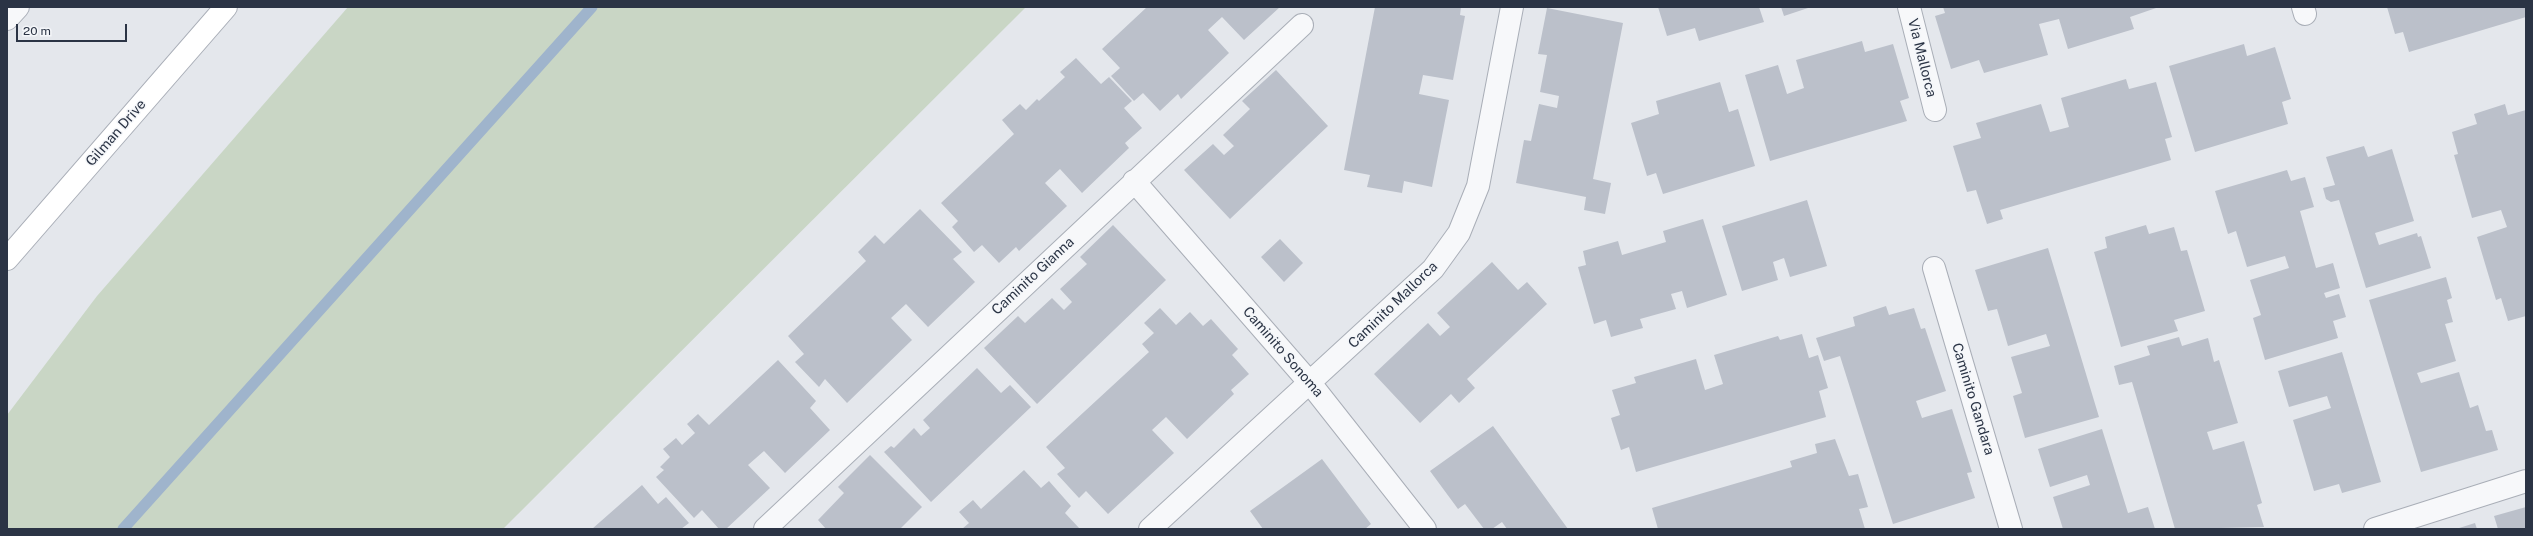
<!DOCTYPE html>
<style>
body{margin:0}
#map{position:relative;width:2533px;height:536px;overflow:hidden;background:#e4e7ec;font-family:"Public Sans",sans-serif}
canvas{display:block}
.frame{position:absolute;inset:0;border:8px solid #2b3445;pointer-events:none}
.scale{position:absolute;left:16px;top:24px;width:111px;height:18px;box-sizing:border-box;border:2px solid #2b3445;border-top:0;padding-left:5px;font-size:12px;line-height:14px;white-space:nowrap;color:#2b3445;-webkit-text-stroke:3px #f4f6f9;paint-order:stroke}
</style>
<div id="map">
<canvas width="2533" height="536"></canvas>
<div class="frame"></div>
<div class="scale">20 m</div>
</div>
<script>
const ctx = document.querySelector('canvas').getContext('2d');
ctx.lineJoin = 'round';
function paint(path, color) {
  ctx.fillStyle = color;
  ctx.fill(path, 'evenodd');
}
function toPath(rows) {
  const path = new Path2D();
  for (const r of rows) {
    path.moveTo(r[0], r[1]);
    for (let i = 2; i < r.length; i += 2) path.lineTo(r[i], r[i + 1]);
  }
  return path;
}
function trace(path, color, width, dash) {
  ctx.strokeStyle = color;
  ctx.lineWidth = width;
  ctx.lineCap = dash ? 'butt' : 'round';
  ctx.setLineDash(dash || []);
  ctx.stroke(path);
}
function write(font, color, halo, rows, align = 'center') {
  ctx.font = font + ' "Public Sans",sans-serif';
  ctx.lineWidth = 3;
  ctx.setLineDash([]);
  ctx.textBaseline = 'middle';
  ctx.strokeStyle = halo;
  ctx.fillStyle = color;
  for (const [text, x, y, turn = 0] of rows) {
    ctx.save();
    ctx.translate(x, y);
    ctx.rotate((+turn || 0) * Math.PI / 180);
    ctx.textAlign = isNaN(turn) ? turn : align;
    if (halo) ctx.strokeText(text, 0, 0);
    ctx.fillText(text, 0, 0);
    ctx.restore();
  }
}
paint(toPath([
 [348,7,1026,7,503,529,7,529,7,415,97,296]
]), '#c9d6c5');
trace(toPath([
 [123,529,592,7]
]), '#9fb4cc', 11);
paint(toPath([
 [1147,7,1280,7,1244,40,1222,17,1208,30,1229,53,1181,99,1178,94,1160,111,1143,93,1134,101,1111,76,1120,68,1102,49],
 [1375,7,1461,7,1460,15,1465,16,1453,80,1423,75,1419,94,1449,100,1432,187,1404,181,1402,193,1367,187,1370,175,1344,170],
 [1658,7,1759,7,1764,22,1699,41,1695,28,1667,36],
 [1781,7,1811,7,1784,16],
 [1943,7,2159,7,2130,17,2134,29,2068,49,2059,19,2039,24,2048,55,1984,73,1979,60,1951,69,1935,16,1945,13],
 [2387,7,2526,7,2526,17,2409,52,2403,32,2395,34],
 [1547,8,1623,23,1593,179,1611,183,1605,214,1584,210,1586,197,1516,183,1524,140,1531,141,1539,104,1557,108,1559,96,1540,92,1547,55,1538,54],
 [1862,41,1865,52,1893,44,1909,98,1900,101,1907,121,1770,161,1745,75,1778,65,1787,94,1804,88,1796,60],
 [2244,44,2247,56,2275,47,2291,99,2282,102,2288,124,2195,152,2169,66],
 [1076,58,1101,84,1109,77,1132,101,1124,108,1142,128,1125,143,1129,148,1082,193,1060,169,1045,183,1067,206,1019,251,1016,247,999,263,982,245,974,252,952,227,958,221,941,203,1014,134,1002,120,1020,104,1026,110,1037,99,1039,101,1065,77,1060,72],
 [1276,70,1328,126,1230,219,1184,170,1213,144,1224,155,1234,146,1223,135,1250,109,1242,101],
 [2126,79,2129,89,2156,82,2172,137,2165,139,2171,160,2000,210,2003,219,1987,224,1976,190,1967,192,1953,146,1981,138,1976,123,2041,104,2050,132,2069,127,2061,98],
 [1720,82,1729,112,1738,109,1755,166,1663,194,1656,173,1647,176,1631,123,1659,114,1656,101],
 [2505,104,2508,115,2526,110,2526,316,2508,321,2501,298,2496,300,2477,237,2507,227,2501,210,2472,218,2454,155,2458,154,2452,132,2477,124,2474,114],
 [2364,146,2368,157,2392,149,2414,221,2375,233,2379,245,2417,233,2418,237,2421,236,2431,268,2366,288,2339,200,2331,202,2326,199,2323,188,2335,185,2326,157],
 [2287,170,2291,181,2305,177,2314,207,2300,211,2316,268,2333,263,2340,288,2324,293,2326,298,2339,294,2346,317,2333,321,2338,338,2265,360,2253,318,2261,315,2250,280,2289,268,2285,256,2247,267,2236,231,2228,234,2215,191],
 [1807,200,1827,266,1790,277,1784,258,1773,262,1778,280,1742,291,1722,226],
 [920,209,962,252,953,259,975,282,928,327,906,304,891,318,912,340,847,403,825,379,819,387,795,362,804,354,788,336,866,261,858,252,875,235,884,244],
 [1703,219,1727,295,1687,308,1682,291,1671,294,1676,309,1640,319,1643,328,1611,337,1606,320,1594,324,1578,267,1586,265,1583,251,1618,241,1622,255,1666,242,1663,231],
 [1113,225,1166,280,1037,404,984,348,1018,316,1025,323,1052,298,1064,310,1072,302,1060,289,1087,264,1080,257],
 [2146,225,2149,234,2174,227,2181,251,2187,250,2205,311,2174,320,2178,331,2121,347,2094,252,2107,248,2105,237],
 [1280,239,1303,263,1284,282,1261,257],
 [2048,248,2099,417,2025,438,2013,396,2022,393,2011,357,2050,346,2046,334,2008,346,1997,309,1988,311,1975,270],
 [1492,262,1518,290,1527,282,1547,304,1467,379,1475,388,1459,403,1451,394,1420,423,1374,374,1428,323,1440,336,1450,327,1437,313],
 [2446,277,2452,298,2447,300,2453,322,2445,324,2456,361,2417,373,2421,383,2459,372,2470,408,2478,405,2486,431,2492,430,2498,450,2421,472,2369,300],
 [1886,306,1889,315,1914,308,1921,329,1925,328,1946,391,1916,401,1922,418,1952,409,1972,472,1967,473,1975,498,1893,524,1840,356,1824,361,1816,338,1855,326,1853,317],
 [1160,308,1176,325,1190,312,1203,326,1211,319,1238,349,1232,355,1249,374,1231,390,1234,394,1187,439,1166,417,1152,430,1174,453,1108,514,1086,491,1079,498,1057,474,1065,468,1046,447,1149,352,1142,344,1154,333,1144,323],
 [1802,334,1809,358,1818,355,1828,388,1819,391,1826,417,1636,472,1629,447,1621,450,1611,418,1620,415,1612,390,1636,383,1634,377,1696,359,1705,390,1723,384,1714,355,1778,336,1780,340],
 [2179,337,2182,346,2208,338,2214,362,2219,360,2238,423,2207,432,2213,450,2244,441,2262,503,2257,505,2264,527,2175,529,2132,382,2119,385,2114,366,2150,355,2147,346],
 [2342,352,2381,482,2342,493,2339,484,2314,491,2293,420,2331,408,2327,396,2289,407,2278,371],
 [778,360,816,401,810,408,830,430,785,473,764,451,748,465,770,488,726,529,719,529,702,510,694,518,656,477,664,470,660,467,670,457,663,449,676,438,682,445,695,433,687,424,698,414,709,425],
 [977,368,1001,393,1010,385,1031,407,931,502,884,452,891,446,894,448,914,428,921,436,930,428,923,420],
 [1493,426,1568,529,1507,529,1502,522,1492,529,1484,529,1465,504,1458,509,1430,471],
 [2102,429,2128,513,2148,507,2155,529,2063,529,2053,497,2090,485,2087,475,2050,487,2038,449],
 [1835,439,1849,476,1858,474,1868,507,1859,509,1865,529,1658,529,1652,508,1792,467,1790,461,1817,453,1815,444],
 [870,455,922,507,900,529,826,529,818,520,844,493,838,487],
 [1322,459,1371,524,1365,529,1263,529,1250,511],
 [1024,470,1041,488,1049,481,1071,506,1065,513,1080,529,962,529,969,523,959,512,973,500,981,509],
 [642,485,658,504,666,497,689,523,681,529,592,529],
 [2526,507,2526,529,2498,529,2494,516],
 [2475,523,2477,529,2456,529]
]), '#bbc0ca');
const street = toPath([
 [1909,7,1935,110],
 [2303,7,2305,14],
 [7,19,18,7],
 [1134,181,1310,383,1425,529],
 [1934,268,2011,529],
 [765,529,1302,25],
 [1150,529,1433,269,1459,233,1478,186,1512,7],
 [2375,529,2526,481]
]);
const secondary = toPath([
 [7,259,226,7]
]);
trace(street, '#a9aeb7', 24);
trace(secondary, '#a9aeb7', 24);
trace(street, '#f7f8fa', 22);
trace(secondary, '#fff', 22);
write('14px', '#2b3445', '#f4f6f9', [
 ["Via Mallorca",1922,58,76],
 ["Gilman Drive",116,133,-49],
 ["Caminito Gianna",1033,276,-43],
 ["Caminito Mallorca",1393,305,-44],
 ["Caminito Sonoma",1283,352,49],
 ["Caminito Gandara",1973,399,73]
]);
</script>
